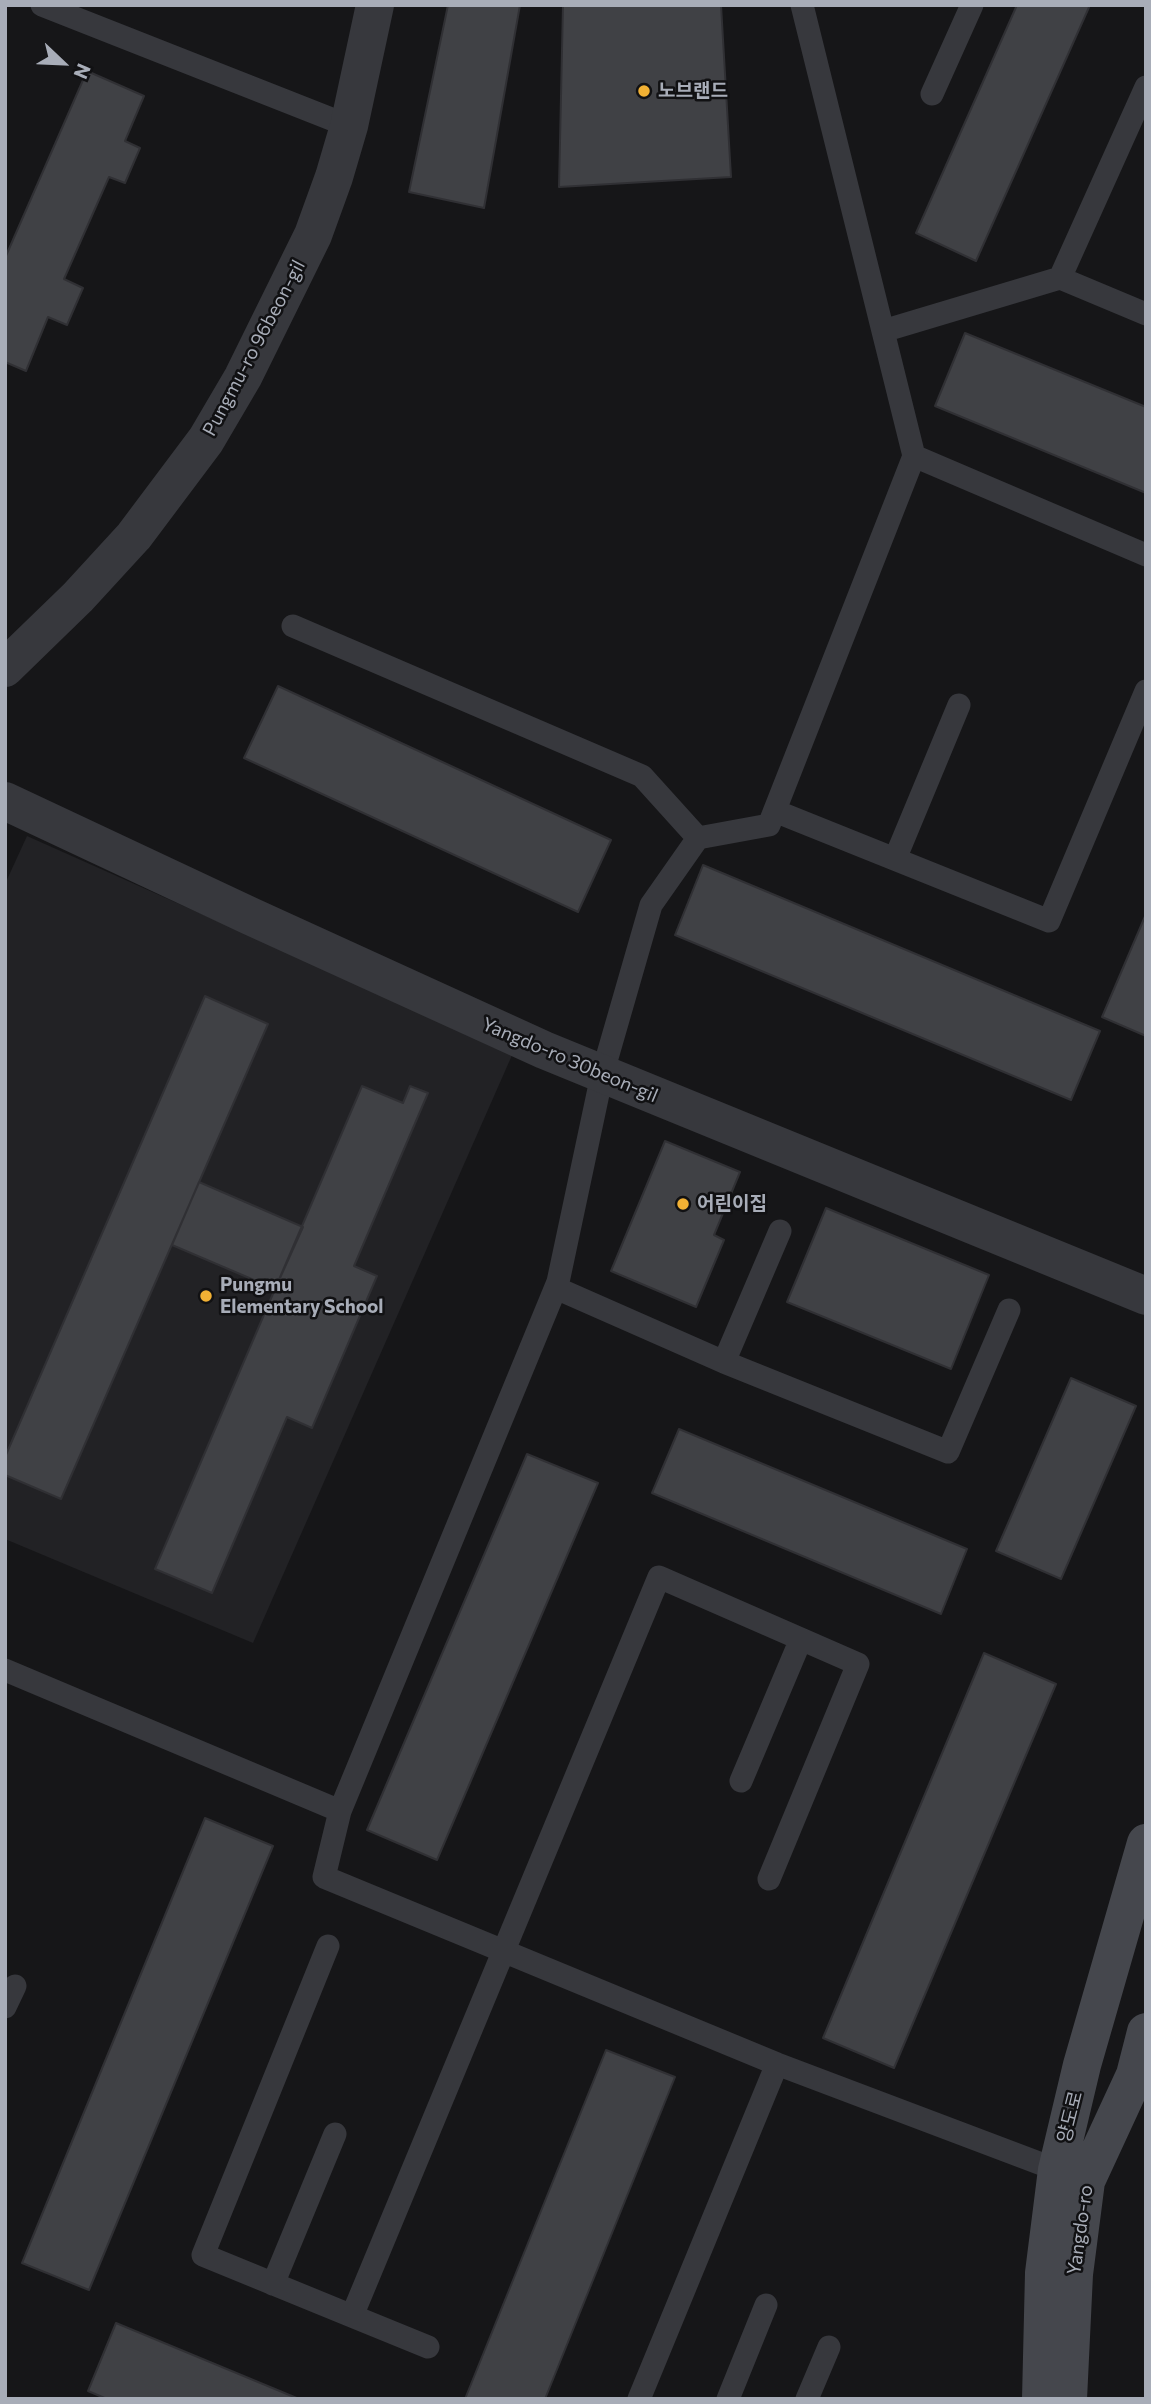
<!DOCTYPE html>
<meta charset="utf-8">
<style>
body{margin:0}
#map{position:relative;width:1151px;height:2404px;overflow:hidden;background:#161618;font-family:Commissioner,sans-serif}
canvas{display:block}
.frame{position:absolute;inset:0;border:7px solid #a8adb8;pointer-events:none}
.north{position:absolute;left:28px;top:28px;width:70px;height:70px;-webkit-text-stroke:5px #111113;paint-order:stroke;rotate:113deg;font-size:19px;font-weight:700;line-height:28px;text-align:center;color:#a8adb8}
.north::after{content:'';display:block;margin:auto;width:24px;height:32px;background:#a8adb8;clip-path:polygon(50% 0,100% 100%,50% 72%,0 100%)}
</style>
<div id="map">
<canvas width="1151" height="2404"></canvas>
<div class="frame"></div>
<div class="north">N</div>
</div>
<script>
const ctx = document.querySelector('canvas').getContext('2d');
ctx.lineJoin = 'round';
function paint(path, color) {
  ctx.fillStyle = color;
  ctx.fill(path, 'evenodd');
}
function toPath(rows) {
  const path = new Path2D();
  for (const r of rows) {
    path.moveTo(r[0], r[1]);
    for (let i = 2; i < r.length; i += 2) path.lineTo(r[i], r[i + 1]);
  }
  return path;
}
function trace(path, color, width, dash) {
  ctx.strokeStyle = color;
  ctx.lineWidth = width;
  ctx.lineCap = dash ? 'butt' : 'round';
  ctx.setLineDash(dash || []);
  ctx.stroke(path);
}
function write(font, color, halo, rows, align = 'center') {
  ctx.font = font + ' Commissioner,"Noto Sans KR",sans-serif';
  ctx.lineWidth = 5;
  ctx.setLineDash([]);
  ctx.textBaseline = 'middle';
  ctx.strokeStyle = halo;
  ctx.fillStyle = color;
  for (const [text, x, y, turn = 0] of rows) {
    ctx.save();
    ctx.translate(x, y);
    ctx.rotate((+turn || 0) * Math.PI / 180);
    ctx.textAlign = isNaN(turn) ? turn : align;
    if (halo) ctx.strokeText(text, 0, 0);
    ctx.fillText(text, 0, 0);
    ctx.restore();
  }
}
paint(toPath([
 [27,836,513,1053,253,1643,5,1539,5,884]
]), '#222225');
const building = toPath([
 [448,5,520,5,484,208,409,192,448,5],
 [563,5,721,5,731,177,559,187,563,5],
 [1017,5,1090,5,976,261,916,233,1017,5],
 [87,71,144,96,125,141,140,148,125,183,109,177,64,279,83,288,67,325,48,317,26,371,5,362,5,258,87,71],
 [965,333,1146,407,1146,493,935,406,965,333],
 [278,686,611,840,578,912,244,758,278,686],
 [703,865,1100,1031,1071,1100,675,935,703,865],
 [1146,914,1146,1036,1102,1017,1146,914],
 [205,996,268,1024,61,1499,5,1475,5,1457,205,996],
 [362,1086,403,1103,410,1086,428,1093,354,1266,377,1276,312,1428,287,1417,212,1593,155,1569,362,1086],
 [665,1141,740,1172,714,1235,724,1240,696,1307,611,1271,665,1141],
 [199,1182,303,1227,275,1289,172,1245,199,1182],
 [826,1208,989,1275,951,1369,787,1302,826,1208],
 [1071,1378,1136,1406,1061,1579,996,1551,1071,1378],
 [679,1429,967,1549,941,1614,652,1493,679,1429],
 [527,1454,598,1483,437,1860,367,1830,527,1454],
 [984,1653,1056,1684,894,2068,823,2038,984,1653],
 [205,1818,273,1846,89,2290,22,2263,205,1818],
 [606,2050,675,2077,545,2399,465,2399,606,2050],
 [116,2323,299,2399,107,2399,88,2391,116,2323]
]);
paint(building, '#404145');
trace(building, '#303034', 2);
trace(toPath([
 [42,5,349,126],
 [802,5,914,456,769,825,698,838,651,905,602,1075,558,1282,340,1811,324,1877,777,2064,1068,2174],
 [932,94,972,5],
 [1060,278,1146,87],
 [883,331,1060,278,1146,314],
 [914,456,1146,555],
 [293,626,642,776,698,838],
 [775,811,1049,921,1146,691],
 [895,859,959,705],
 [556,1288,724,1362,948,1452,1009,1310],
 [724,1362,780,1231],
 [5,1670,340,1811],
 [741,1781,801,1639],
 [328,1946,203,2255,352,2316,659,1577,858,1664,769,1879],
 [5,2007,15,1986],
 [273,2284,335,2134],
 [352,2316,428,2347],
 [639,2399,777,2064],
 [728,2399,766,2305],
 [807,2399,829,2347]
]), '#37383d', 23);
trace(toPath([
 [5,668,78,597,134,536,206,440,243,377,313,235,334,177,349,126,375,5],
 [5,801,250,916,544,1050,1146,1296]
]), '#37383d', 38);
trace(toPath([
 [1041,2399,1044,2273,1057,2170,1082,2065,1146,1843],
 [1068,2399,1074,2274,1086,2181,1135,2075,1146,2032]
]), '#45474d', 38);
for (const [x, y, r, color] of [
 [644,91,7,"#f2b134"],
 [683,1204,7,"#f2b134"],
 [206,1296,7,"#f2b134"]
]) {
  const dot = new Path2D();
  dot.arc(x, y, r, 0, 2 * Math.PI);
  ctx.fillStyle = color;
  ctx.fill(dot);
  trace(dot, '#111113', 2.5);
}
write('bold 19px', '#a8adb8', '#111113', [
 ["노브랜드",658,91],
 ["어린이집",697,1204],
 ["Pungmu",220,1285],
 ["Elementary School",220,1307]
], 'left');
write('19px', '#a8adb8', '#111113', [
 ["Pungmu-ro 96beon-gil",254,348,-62],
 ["Yangdo-ro 30beon-gil",570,1060,23],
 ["양도로",1070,2117,-76],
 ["Yangdo-ro",1080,2230,-82]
]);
</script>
